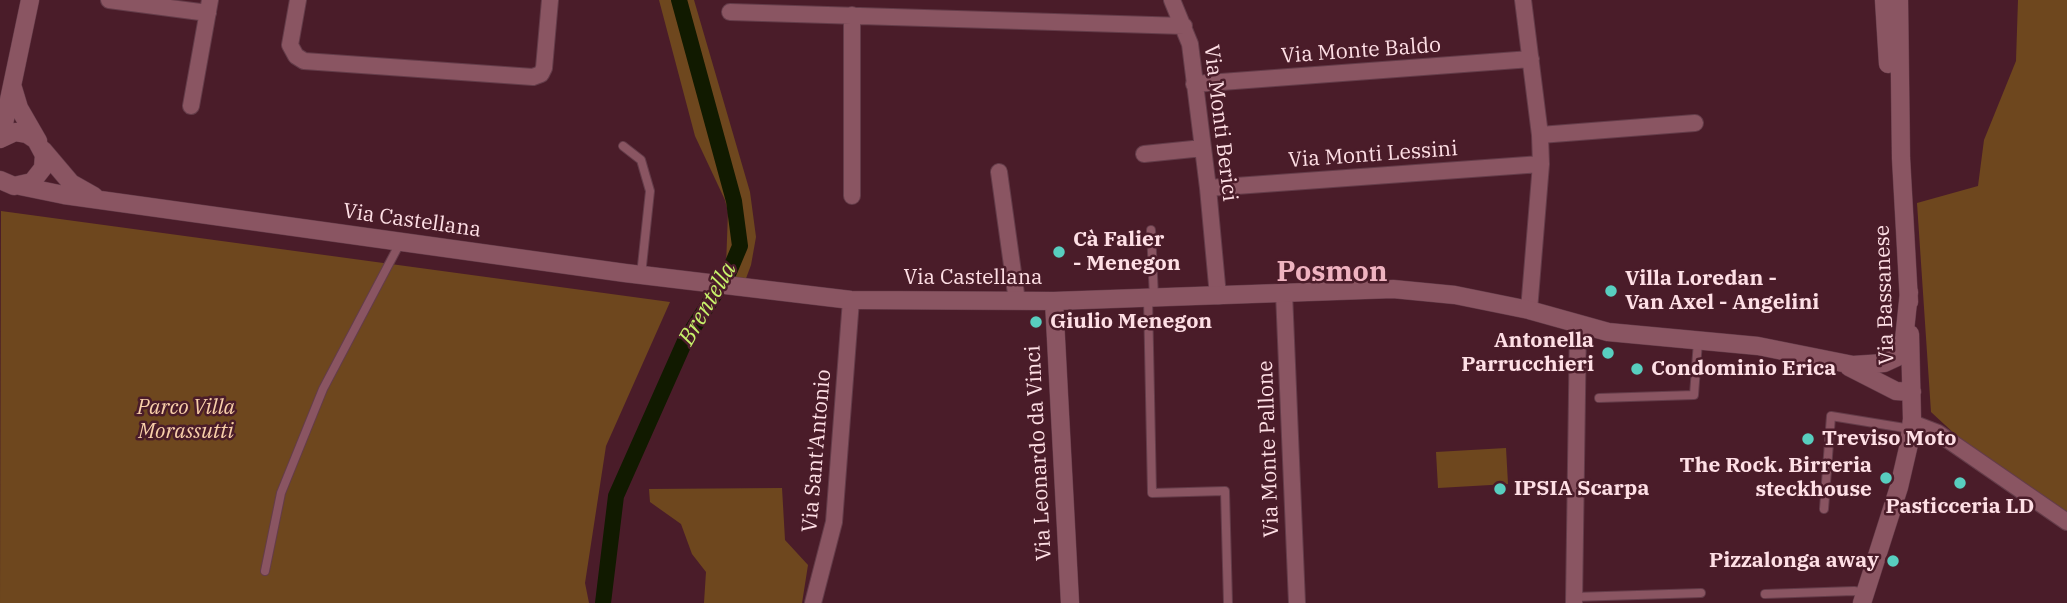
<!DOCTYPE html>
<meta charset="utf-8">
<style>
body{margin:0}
canvas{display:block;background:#4a1c29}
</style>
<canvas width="2067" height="603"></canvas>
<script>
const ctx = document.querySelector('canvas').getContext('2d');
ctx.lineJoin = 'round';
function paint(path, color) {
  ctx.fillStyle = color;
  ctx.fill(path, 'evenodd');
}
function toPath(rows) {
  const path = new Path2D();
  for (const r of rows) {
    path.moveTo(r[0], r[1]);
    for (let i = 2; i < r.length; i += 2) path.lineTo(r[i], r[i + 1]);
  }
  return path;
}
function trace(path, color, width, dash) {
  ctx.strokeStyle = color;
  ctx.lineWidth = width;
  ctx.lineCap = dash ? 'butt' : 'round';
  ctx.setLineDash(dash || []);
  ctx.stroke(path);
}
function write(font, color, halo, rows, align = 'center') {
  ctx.font = font + ' "IBM Plex Serif",serif';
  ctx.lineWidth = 5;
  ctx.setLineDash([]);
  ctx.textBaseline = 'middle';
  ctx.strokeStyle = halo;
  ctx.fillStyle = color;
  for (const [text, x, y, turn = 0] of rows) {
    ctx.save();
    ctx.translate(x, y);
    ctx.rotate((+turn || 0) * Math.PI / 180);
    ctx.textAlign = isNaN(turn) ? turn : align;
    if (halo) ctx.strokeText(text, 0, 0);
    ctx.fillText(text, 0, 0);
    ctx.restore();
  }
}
paint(toPath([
 [659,0,694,0,750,192,756,237,751,265,745,281,722,278,726,267,728,212,725,200,695,136],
 [2018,0,2067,0,2067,514,1958,437,1931,412,1917,203,1978,186,1984,140,2016,61],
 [1,211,670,302,606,446,585,583,589,603,0,603],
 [1506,448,1508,484,1438,488,1436,452],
 [782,488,785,540,808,565,802,603,704,603,706,572,692,554,681,524,650,502,649,489]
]), '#6e471e');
trace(toPath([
 [603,603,616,496,685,341,729,272,740,246,734,201,679,0]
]), '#111a00', 16);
const lane = toPath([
 [623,146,641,160,650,191,641,275],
 [1151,230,1154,298],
 [1148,299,1152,493,1225,491,1228,603],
 [1599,398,1694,395,1698,341],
 [1824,509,1831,416,1911,429],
 [265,571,281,493,323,389,400,243],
 [1765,594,1854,591,1866,593],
 [1574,597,1701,593]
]);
const street = toPath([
 [109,0,208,13],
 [298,0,290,45,296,56,304,61,533,77,541,74,544,68,550,0],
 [1172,0,1190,44,1208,188,1218,296],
 [1523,0,1540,135,1541,164,1529,310],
 [730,12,1184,26],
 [852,15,852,196],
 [1194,84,1531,59],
 [191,106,210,0],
 [1540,135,1695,123],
 [1144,154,1203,148],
 [999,172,1017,301],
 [1208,188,1541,164],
 [1284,293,1297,603],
 [1912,423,1938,433,2067,522],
 [813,603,834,522,851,300],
 [1574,603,1578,325]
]);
const secondary = toPath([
 [1884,0,1888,64],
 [1899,0,1901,158,1909,302],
 [13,88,19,108,38,141],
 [0,135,5,119,30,0],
 [0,139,15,132,27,134,36,140,44,155,43,168,32,182,14,186,0,180],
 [43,150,71,183,94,196],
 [20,186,64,195,625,273,851,300,1054,301,1393,289,1455,295,1529,310,1608,332,1758,346,1853,365,1884,363,1897,357,1904,340,1909,292],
 [1054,301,1070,603],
 [1849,367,1896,391,1912,392],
 [1862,603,1899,487,1909,444,1912,419,1910,334]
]);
trace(lane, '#643c49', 10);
trace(street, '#643c49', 18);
trace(secondary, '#643c49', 19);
trace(lane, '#8a5562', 8);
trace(street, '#8a5562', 16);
trace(secondary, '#8a5562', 18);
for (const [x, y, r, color] of [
 [1059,252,7,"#58cebf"],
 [1611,291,7,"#58cebf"],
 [1036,322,7,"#58cebf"],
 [1608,353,7,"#58cebf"],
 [1637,369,7,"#58cebf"],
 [1808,439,7,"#58cebf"],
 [1886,478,7,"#58cebf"],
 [1960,483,7,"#58cebf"],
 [1500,489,7,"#58cebf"],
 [1893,561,7,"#58cebf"]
]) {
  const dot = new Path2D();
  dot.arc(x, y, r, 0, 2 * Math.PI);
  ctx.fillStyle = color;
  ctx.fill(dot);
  trace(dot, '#4a1c29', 2.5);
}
write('21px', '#fedfe5', '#4a1c29', [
 ["Via Monte Baldo",1361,51,-4],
 ["Via Monti Berici",1220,123,83],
 ["Via Monti Lessini",1373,155,-4],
 ["Via Castellana",412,221,8],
 ["Via Castellana",973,278],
 ["Via Bassanese",1885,295,-92],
 ["Via Monte Pallone",1269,449,-92],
 ["Via Sant'Antonio",817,451,-85],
 ["Via Leonardo da Vinci",1039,453,-93]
]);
write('bold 21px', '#fedfe5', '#4a1c29', [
 ["Cà Falier",1073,240],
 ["- Menegon",1073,264],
 ["Villa Loredan -",1625,279],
 ["Van Axel - Angelini",1625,303],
 ["Giulio Menegon",1050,322],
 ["Antonella",1594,341,"right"],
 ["Parrucchieri",1594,365,"right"],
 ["Condominio Erica",1651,369],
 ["Treviso Moto",1822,439],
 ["The Rock. Birreria",1872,466,"right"],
 ["steckhouse",1872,490,"right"],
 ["IPSIA Scarpa",1514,489],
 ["Pasticceria LD",1960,507,"center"],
 ["Pizzalonga away",1879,561,"right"]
], 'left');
write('italic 21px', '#f8cfa9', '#4a1c29', [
 ["Parco Villa",186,408],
 ["Morassutti",186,432]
]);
write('italic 23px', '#c8f26b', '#4a1c29', [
 ["Brentella",708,304,-60]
]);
write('bold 28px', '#efb3c0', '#4a1c29', [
 ["Posmon",1332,273]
]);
</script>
